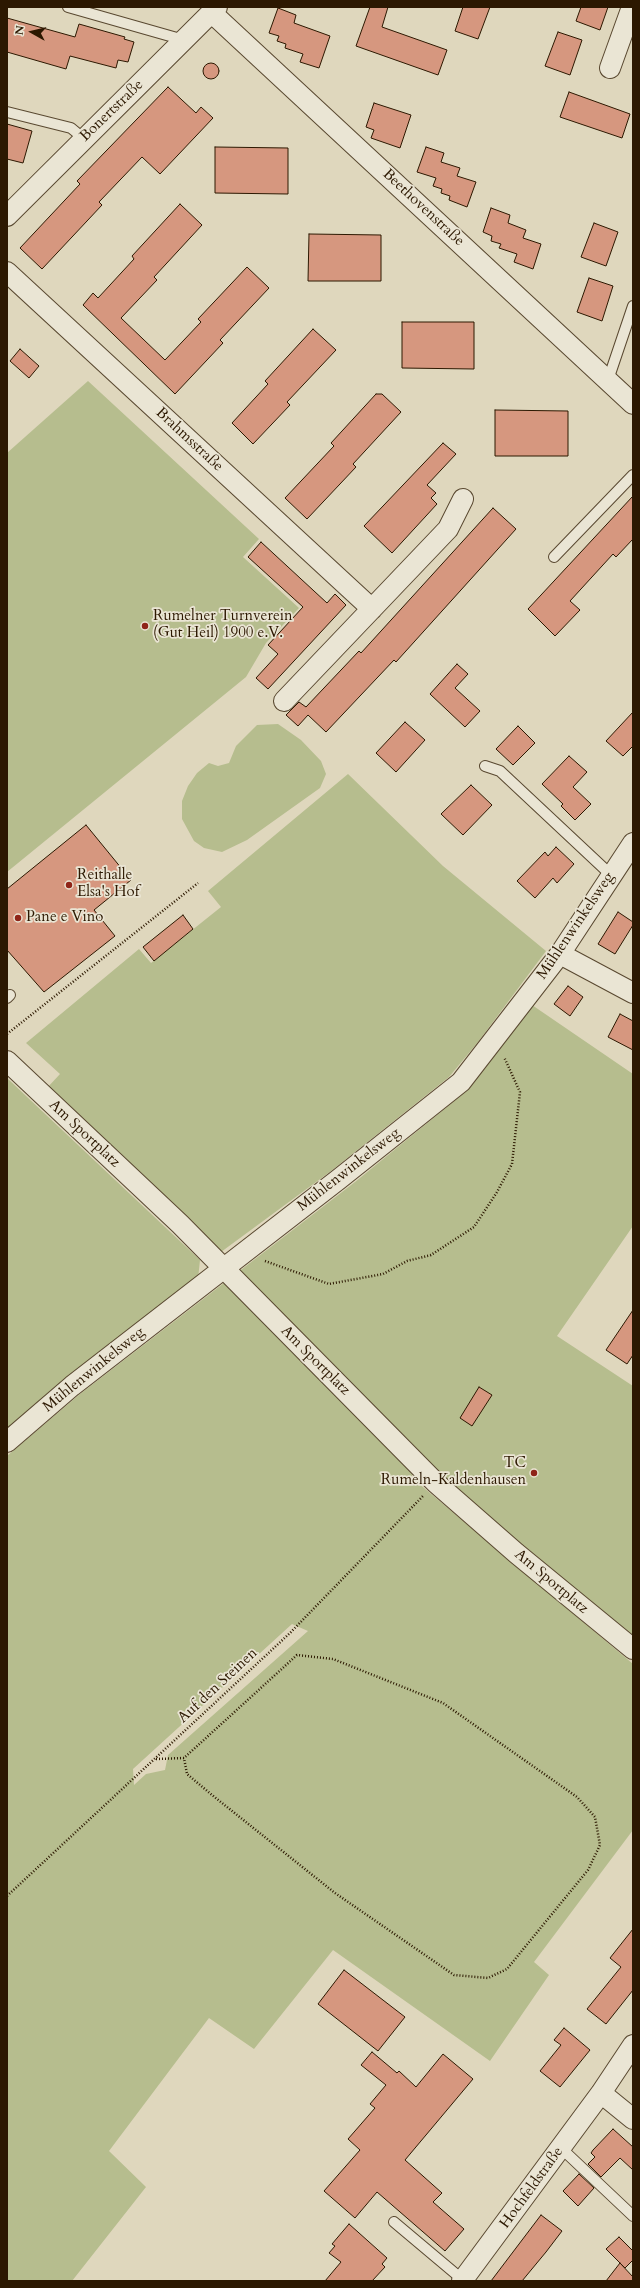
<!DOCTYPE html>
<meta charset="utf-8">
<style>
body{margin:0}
#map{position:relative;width:640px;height:2288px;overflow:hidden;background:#dfd7bd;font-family:Cardo,serif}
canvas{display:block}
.frame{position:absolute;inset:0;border:8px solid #2c1801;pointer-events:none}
.north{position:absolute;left:12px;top:12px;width:40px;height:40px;-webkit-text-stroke:3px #eae5d4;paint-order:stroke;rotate:278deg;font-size:11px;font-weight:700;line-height:16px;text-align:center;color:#2c1801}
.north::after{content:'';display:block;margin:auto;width:14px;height:18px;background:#2c1801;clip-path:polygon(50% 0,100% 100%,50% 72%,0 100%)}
</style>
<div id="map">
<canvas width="640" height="2288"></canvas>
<div class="frame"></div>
<div class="north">N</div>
</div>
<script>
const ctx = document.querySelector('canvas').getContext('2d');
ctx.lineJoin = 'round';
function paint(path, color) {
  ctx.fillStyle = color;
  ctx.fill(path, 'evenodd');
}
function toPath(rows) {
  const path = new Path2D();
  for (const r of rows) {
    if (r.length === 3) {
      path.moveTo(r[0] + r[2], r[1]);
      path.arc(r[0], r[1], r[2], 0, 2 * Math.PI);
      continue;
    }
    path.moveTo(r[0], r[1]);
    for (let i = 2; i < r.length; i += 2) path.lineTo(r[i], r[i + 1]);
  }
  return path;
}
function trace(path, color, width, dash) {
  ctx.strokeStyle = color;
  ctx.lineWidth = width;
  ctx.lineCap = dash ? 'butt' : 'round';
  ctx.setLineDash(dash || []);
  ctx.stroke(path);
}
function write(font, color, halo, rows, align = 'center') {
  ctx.font = font + ' Cardo,serif';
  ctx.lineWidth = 3.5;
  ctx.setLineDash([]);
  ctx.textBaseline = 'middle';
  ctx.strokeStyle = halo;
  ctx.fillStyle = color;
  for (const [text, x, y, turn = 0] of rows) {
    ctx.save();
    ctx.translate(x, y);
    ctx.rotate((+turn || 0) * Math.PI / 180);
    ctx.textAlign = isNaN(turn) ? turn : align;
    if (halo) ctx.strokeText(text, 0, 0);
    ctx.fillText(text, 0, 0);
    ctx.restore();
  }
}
paint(toPath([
 [88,381,259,539,243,557,299,608,266,643,246,677,7,872,7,453],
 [278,724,301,740,321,761,326,774,320,788,247,840,222,852,204,848,194,841,182,819,182,801,188,786,197,773,209,763,218,766,229,763,236,746,257,725],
 [348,774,443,866,546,951,478,1042,449,1077,331,1171,221,1252,47,1088,60,1074,26,1043,139,949,151,963,221,907,208,891],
 [532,1005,633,1074,633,1226,557,1336,633,1386,633,1637,422,1461,411,1477,633,1664,633,1830,534,1962,549,1975,490,2061,333,1950,254,2049,209,2018,109,2151,146,2187,72,2281,7,2281,7,1456,80,1394,355,1182,469,1089],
 [292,1624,308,1631,168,1755,165,1770,146,1774,134,1785,133,1769],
 [7,1078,200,1260,198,1279,7,1430]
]), '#b6bd8e');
const building = toPath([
 [370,7,388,7,382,27,447,50,438,75,356,46,370,7],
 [463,7,490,7,478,39,455,31,463,7],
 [581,7,608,7,600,30,576,21,581,7],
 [278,8,296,15,294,23,330,36,319,68,300,62,303,54,285,48,286,44,277,41,279,36,269,33,278,8],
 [7,18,75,37,79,24,125,37,124,39,134,42,128,62,118,60,116,68,70,56,66,69,7,52,7,18],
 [558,32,582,40,570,75,545,66,558,32],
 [211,71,8],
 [168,87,196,113,201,107,213,118,160,174,142,157,99,202,102,205,42,269,20,248,80,184,77,181,168,87],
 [569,92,630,114,622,138,560,117,569,92],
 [374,103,411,115,400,148,371,138,374,130,366,127,374,103],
 [7,124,32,131,23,163,7,159,7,124],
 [215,147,288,148,288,194,215,193,215,147],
 [426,147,444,153,441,162,460,168,457,176,476,182,467,207,449,200,450,196,441,193,442,189,433,186,436,178,417,172,426,147],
 [180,204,202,225,154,277,157,280,121,318,165,360,201,322,198,319,247,267,269,288,220,340,223,343,175,394,83,305,93,293,98,298,134,259,132,256,180,204],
 [491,208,510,215,508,223,526,230,523,238,541,244,533,269,514,262,517,254,499,248,501,244,491,241,492,236,483,232,491,208],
 [594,223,618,232,606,266,581,257,594,223],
 [309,234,381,235,381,281,308,281,309,234],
 [589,278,613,286,602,321,577,312,589,278],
 [402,322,474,322,474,369,402,368,402,322],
 [313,329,336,350,287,402,290,405,253,444,232,423,268,384,265,381,313,329],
 [20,349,39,366,29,378,10,361,20,349],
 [376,394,382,394,401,412,353,464,356,467,307,519,285,498,334,446,331,443,376,394],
 [495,410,568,411,568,456,495,456,495,410],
 [443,443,456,454,427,485,436,493,431,498,437,504,392,553,364,526,443,443],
 [633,496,633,539,616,557,613,554,570,601,580,610,555,636,528,609,633,496],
 [493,508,516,529,396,662,394,660,326,732,308,715,298,726,286,715,299,702,306,707,359,651,361,653,493,508],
 [261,542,327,603,335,594,346,605,268,689,256,678,278,654,268,645,303,607,248,557,261,542],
 [457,664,468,674,455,688,480,711,465,727,430,694,457,664],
 [633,712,633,746,623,756,606,741,633,712],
 [405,722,425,740,396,772,376,753,405,722],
 [518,726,535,743,513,765,496,749,518,726],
 [569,756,587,772,573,787,591,804,575,820,561,806,563,804,542,784,569,756],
 [471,785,492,805,463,835,441,814,471,785],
 [86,825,131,880,94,910,115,936,44,992,7,950,7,889,86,825],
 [556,847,574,864,557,883,553,878,535,898,517,881,545,852,548,856,556,847],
 [618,912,633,922,633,925,615,954,598,944,618,912],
 [183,915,193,929,154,961,143,947,183,915],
 [568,986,583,997,570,1016,554,1004,568,986],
 [620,1014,633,1021,633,1050,608,1037,620,1014],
 [633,1310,633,1355,627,1364,606,1350,633,1310],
 [479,1387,492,1395,472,1426,460,1418,479,1387],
 [633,1929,633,1990,606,2024,587,2009,621,1967,610,1958,633,1929],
 [344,1970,405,2017,378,2051,318,2004,344,1970],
 [564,2028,590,2050,560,2087,540,2071,561,2045,554,2040,564,2028],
 [372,2052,397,2073,399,2071,416,2087,443,2054,473,2079,405,2160,442,2193,433,2202,464,2229,445,2251,377,2192,355,2218,324,2191,360,2150,348,2139,375,2108,370,2104,386,2085,361,2065,372,2052],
 [613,2129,633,2147,633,2170,620,2158,601,2177,588,2164,595,2157,591,2153,593,2150,613,2129],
 [579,2174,594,2188,578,2206,563,2191,579,2174],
 [541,2215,562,2231,546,2252,522,2281,491,2281,541,2215],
 [349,2224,387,2258,382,2264,385,2267,372,2281,325,2281,341,2262,329,2253,335,2246,332,2244,349,2224],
 [619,2237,633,2251,633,2260,625,2268,606,2249,619,2237],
 [620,2263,633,2277,633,2281,606,2281,620,2263]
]);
paint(building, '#d6977f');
trace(building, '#2c1801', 1);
const service = toPath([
 [68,7,184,40],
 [7,112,71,128,83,138],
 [608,380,633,306],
 [554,557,633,475],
 [485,766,500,771,611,875],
 [7,998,10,995],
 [561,2148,633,2216],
 [394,2222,463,2280]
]);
const minor = toPath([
 [212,13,633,404],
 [610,68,632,7],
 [7,216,217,7],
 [7,272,372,609],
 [284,701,448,529,463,499],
 [560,954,633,993],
 [7,1061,180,1224,436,1483,516,1553,633,1649],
 [7,1442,72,1386,339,1179,461,1082,560,954,633,843],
 [601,2093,633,2119],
 [462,2281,601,2093,633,2045]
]);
trace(service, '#594830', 12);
trace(minor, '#594830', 22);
trace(toPath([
 [7,1034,198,883],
 [265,1261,329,1284,383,1274,407,1261,431,1255,474,1227,497,1192,512,1164,520,1092,504,1057],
 [156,1759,184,1758,297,1655,333,1659,443,1703,577,1797,595,1817,600,1845,588,1870,507,1969,488,1978,454,1975,335,1893,212,1795,187,1774,184,1758],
 [7,1896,290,1633,423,1496]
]), '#2c1801', 2.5, [1, 2]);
trace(service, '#eae5d4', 10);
trace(minor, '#eae5d4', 20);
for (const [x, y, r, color] of [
 [145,626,4,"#8f2418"],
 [69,885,4,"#8f2418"],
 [18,918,4,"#8f2418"],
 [534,1473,4,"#8f2418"]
]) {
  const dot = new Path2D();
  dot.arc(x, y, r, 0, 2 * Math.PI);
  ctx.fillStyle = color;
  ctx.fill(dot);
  trace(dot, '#eae5d4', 1.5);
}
write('15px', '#2c1801', '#eae5d4', [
 ["Bonertstraße",112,111,-44],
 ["Beethovenstraße",423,208,43],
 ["Brahmsstraße",189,440,43],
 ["Mühlenwinkelsweg",576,926,-56],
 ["Am Sportplatz",84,1134,43],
 ["Mühlenwinkelsweg",349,1170,-38],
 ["Am Sportplatz",315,1361,45],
 ["Mühlenwinkelsweg",94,1370,-39],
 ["Am Sportplatz",551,1582,40],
 ["Auf den Steinen",218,1686,-43],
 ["Hochfeldstraße",532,2188,-54]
]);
write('15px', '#2c1801', '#eae5d4', [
 ["Rumelner Turnverein",153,617],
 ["(Gut Heil) 1900 e.V.",153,634],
 ["Reithalle",77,876],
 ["Elsa's Hof",77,893],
 ["Pane e Vino",26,918],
 ["TC",526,1464,"right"],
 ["Rumeln-Kaldenhausen",526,1481,"right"]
], 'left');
</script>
